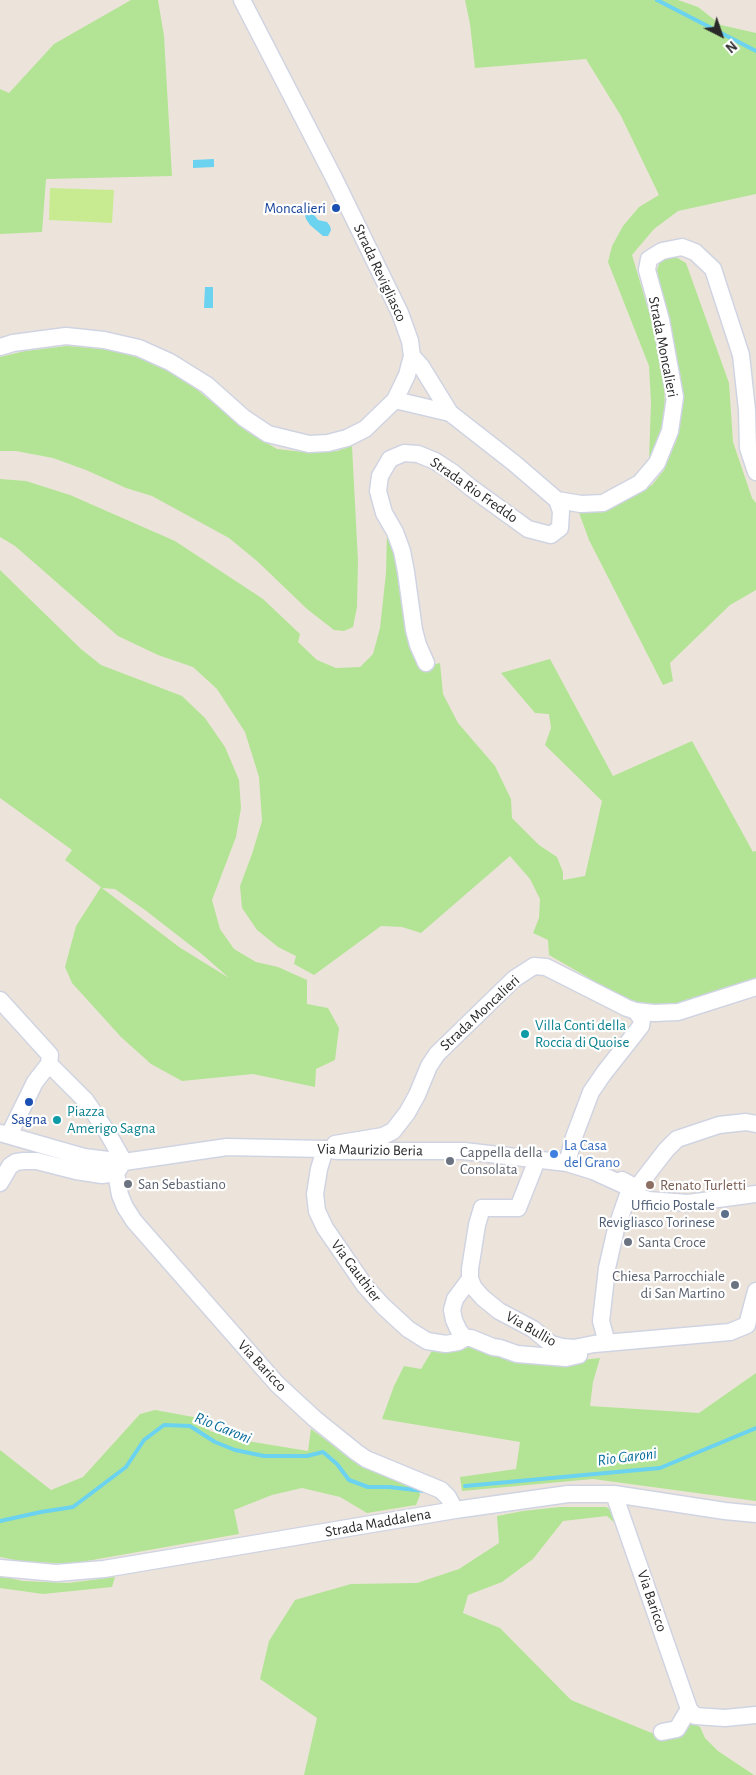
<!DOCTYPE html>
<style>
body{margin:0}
#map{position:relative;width:756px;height:1775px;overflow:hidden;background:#ece4da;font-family:"Alegreya Sans",sans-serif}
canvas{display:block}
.north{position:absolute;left:696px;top:10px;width:50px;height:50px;-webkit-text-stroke:4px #fff;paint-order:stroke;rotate:139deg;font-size:14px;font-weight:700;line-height:20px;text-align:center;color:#292929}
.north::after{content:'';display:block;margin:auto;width:18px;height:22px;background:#292929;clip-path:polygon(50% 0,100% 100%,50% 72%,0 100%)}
</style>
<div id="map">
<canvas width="756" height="1775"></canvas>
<div class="north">N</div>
</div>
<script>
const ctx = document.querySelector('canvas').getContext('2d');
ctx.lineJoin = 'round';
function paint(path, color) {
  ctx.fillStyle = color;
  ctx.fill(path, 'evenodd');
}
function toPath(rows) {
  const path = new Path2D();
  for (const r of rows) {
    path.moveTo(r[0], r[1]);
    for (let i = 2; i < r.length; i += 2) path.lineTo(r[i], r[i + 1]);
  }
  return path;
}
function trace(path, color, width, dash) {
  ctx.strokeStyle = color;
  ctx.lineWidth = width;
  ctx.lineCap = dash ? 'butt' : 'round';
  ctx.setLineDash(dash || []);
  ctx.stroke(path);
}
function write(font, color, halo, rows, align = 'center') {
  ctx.font = font + ' "Alegreya Sans",sans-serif';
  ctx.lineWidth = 4.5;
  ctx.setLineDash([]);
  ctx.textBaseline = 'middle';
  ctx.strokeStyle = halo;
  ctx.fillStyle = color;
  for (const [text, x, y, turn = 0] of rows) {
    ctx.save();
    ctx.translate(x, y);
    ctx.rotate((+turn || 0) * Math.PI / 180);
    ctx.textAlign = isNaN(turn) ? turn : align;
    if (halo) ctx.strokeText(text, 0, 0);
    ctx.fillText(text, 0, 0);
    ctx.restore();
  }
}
paint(toPath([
 [131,0,158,0,164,36,172,176,46,179,42,232,0,234,0,89,9,93,54,44],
 [465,0,678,0,698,7,721,25,756,33,756,194,678,211,654,229,632,255,652,322,664,373,665,415,658,445,649,460,651,403,649,366,608,262,612,246,623,226,639,207,659,195,621,116,586,59,475,68,470,24],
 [674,256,686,263,729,383,733,442,752,498,756,503,756,590,730,605,670,663,673,681,663,685,589,540,578,510,623,500,652,485,664,470,677,439,680,384,673,337,660,293,657,270,661,258],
 [67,346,114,350,158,364,195,388,248,432,277,449,312,453,337,451,352,446,358,561,357,607,353,627,344,631,334,630,307,609,257,561,229,538,152,496,126,488,86,470,53,458,16,451,0,451,0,357,25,351],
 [0,479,26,481,70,495,175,541,263,599,300,634,298,642,317,660,336,668,360,667,373,654,380,628,386,573,387,532,394,544,424,667,440,663,443,694,458,723,495,766,511,799,512,818,539,845,557,857,563,872,563,880,585,876,602,801,545,745,551,728,549,714,535,713,501,673,550,659,613,776,692,741,753,852,756,851,756,979,672,1005,652,1006,632,1003,549,955,548,940,533,933,539,918,540,899,530,879,510,856,421,933,402,927,381,926,314,975,294,964,296,956,278,947,257,930,242,908,240,886,252,854,262,821,259,777,245,732,217,689,193,667,158,655,118,636,15,546,0,537],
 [0,570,81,649,101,665,182,696,205,718,225,747,239,780,241,808,236,837,212,900,220,929,234,949,256,962,278,967,307,980,307,1004,328,1008,339,1028,335,1060,316,1069,315,1087,253,1074,182,1081,151,1064,121,1037,72,983,65,967,76,926,101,887,65,860,72,850,0,798],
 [102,888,115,889,145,910,203,955,229,978,179,947],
 [469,1346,547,1364,600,1358,593,1382,590,1406,699,1413,756,1373,756,1501,593,1479,462,1491,460,1477,516,1469,520,1442,382,1419,394,1386,404,1366,421,1369,433,1349],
 [155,1410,199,1418,210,1431,235,1439,308,1451,311,1429,364,1468,417,1486,420,1495,416,1505,367,1513,340,1497,302,1488,272,1495,234,1510,239,1534,70,1564,20,1561,0,1557,0,1450,51,1490,83,1477,140,1414],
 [560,1507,606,1507,615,1512,621,1529,607,1516,563,1521,533,1559,502,1582,468,1595,463,1613,500,1628,571,1700,664,1738,689,1721,700,1727,705,1738,718,1751,754,1775,304,1775,317,1718,260,1679,269,1641,295,1600,351,1584,417,1583,459,1569,499,1543,497,1516,523,1511],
 [0,1576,23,1581,68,1583,115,1577,112,1587,43,1594,0,1588]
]), '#b3e495');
paint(toPath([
 [50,188,114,190,112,223,49,220]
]), '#c8eb91');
paint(toPath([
 [214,159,214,167,193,168,193,160],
 [308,212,312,212,318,220,327,222,330,226,331,230,328,236,323,236,310,225,306,219,305,215],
 [205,287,213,287,213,308,204,308]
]), '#6bd2f0');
trace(toPath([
 [657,0,756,51],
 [465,1486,660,1468,756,1428],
 [0,1521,41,1512,73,1507,126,1467,144,1440,164,1425,190,1426,215,1442,235,1450,264,1456,307,1456,323,1452,337,1464,349,1480,368,1487,389,1487,424,1491]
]), '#6bd2f0', 4);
const minor = toPath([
 [0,347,13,343,66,336,104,340,139,348,170,362,207,385,244,418,268,434,309,444,328,443,347,438,365,429,395,400,407,375,412,356,410,341,400,313,334,178,242,0],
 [412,356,421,366,450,413,514,463,557,500,581,504,603,503,640,483,657,463,670,431,675,397,661,320,647,270,649,259,662,251,682,247,695,252,713,269,741,355,747,410,748,448,756,472],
 [395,400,450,413],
 [426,663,418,645,414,630,406,572,402,551,395,532,384,513,378,491,380,476,390,459,404,453,418,454,435,461,452,472,470,487,528,529,551,535,560,528,561,511,557,500],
 [0,1000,50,1055,49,1064],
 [0,1133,84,1157,124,1162,227,1147,325,1149,337,1151,464,1151,567,1163,593,1171,626,1186,638,1196,648,1200,688,1203,756,1194],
 [9,1135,35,1082,49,1064,86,1101,107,1132,124,1162],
 [335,1144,383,1136,393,1131,407,1113,417,1095,429,1066,437,1054,514,979,534,966,546,967,627,1008,636,1011,654,1013,678,1012,756,987],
 [325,1149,319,1169,315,1194,317,1211,325,1228,365,1286,383,1306,408,1329,427,1341,446,1344,458,1342,465,1338,471,1338,493,1347,500,1348,517,1354,566,1358,579,1355],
 [537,1160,518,1208,482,1208,477,1225,470,1269,470,1279,474,1288,483,1298,499,1311,533,1329,551,1344,562,1347,574,1348,594,1344,730,1332,747,1325,756,1291],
 [567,1163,574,1137,591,1092,604,1073,641,1026,642,1020,636,1011],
 [116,1173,120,1195,125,1207,134,1221,277,1384,315,1419,356,1452,366,1459,441,1490,448,1497,455,1510],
 [622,1180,633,1186,636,1187,639,1185,666,1150,677,1139,719,1125,746,1122,756,1124],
 [0,1183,10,1166,16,1162,24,1161,37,1161,76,1171,102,1175,116,1173,122,1164],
 [465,1338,459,1331,454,1320,452,1310,455,1299,470,1279],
 [607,1343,601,1321,607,1268,616,1229,630,1189],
 [614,1494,689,1709,695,1716,725,1718,756,1715],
 [0,1568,56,1573,104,1569,455,1510,568,1494,614,1494,725,1511,756,1514],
 [662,1732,677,1729,689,1709]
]);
trace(minor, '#d0d4e2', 19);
trace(minor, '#fff', 16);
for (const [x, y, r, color] of [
 [336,208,5,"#1a4fb4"],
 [525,1034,5,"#0f9aa8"],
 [29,1102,5,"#1a4fb4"],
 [57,1120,5,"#0f9aa8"],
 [554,1154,5,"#3f7fe0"],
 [450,1161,5,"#6b7280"],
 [128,1184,5,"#6b7280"],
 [650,1185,5,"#8d6e63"],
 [725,1214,5,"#5c6f8a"],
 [628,1242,5,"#6b7280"],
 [735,1285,5,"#6b7280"]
]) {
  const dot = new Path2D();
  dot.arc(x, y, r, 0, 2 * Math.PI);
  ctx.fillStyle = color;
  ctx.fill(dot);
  trace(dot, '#fff', 2);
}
write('15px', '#164399', '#fff', [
 ["Moncalieri",326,208],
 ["Sagna",29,1119,"center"]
], 'right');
write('15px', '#292929', '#fff', [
 ["Strada Revigliasco",380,273,65],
 ["Strada Moncalieri",663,347,79],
 ["Strada Rio Freddo",474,490,35],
 ["Strada Moncalieri",480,1013,-43],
 ["Via Maurizio Beria",370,1150,1],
 ["Via Gauthier",356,1271,53],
 ["Via Bullio",531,1329,30],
 ["Via Baricco",262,1366,47],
 ["Strada Maddalena",378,1523,-10],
 ["Via Baricco",652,1601,71]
]);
write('15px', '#0d838f', '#fff', [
 ["Villa Conti della",535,1025],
 ["Roccia di Quoise",535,1042],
 ["Piazza",67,1111],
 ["Amerigo Sagna",67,1128]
], 'left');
write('15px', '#366cbe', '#fff', [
 ["La Casa",564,1145],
 ["del Grano",564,1162]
], 'left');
write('15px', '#5b616d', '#fff', [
 ["Cappella della",460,1152],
 ["Consolata",460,1169],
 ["San Sebastiano",138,1184],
 ["Santa Croce",638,1242],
 ["Chiesa Parrocchiale",725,1276,"right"],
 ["di San Martino",725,1293,"right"]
], 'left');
write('15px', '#785e54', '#fff', [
 ["Renato Turletti",660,1185]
], 'left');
write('15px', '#4e5e75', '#fff', [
 ["Ufficio Postale",715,1205],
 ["Revigliasco Torinese",715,1222]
], 'right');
write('italic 16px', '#0b6f9b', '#fff', [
 ["Rio Garoni",223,1428,22],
 ["Rio Garoni",627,1457,-7]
]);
</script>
